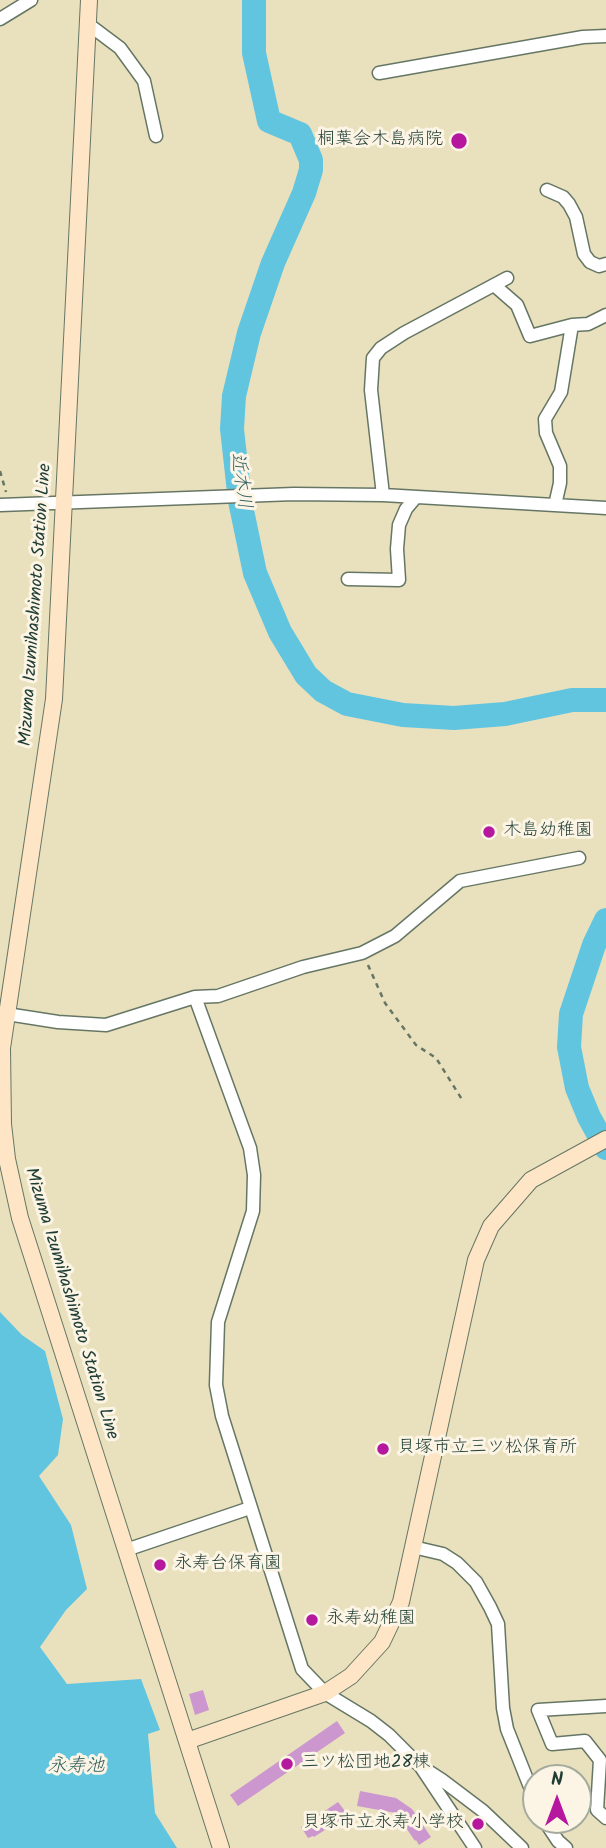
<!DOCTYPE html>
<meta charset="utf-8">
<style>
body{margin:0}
#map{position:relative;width:606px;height:1848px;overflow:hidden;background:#e9e1bd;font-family:Kalam,sans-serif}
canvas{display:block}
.north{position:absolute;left:522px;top:1764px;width:70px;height:70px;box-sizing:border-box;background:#fcf5e5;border:2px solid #a4ab9e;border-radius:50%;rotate:0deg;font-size:19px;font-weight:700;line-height:28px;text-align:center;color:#1f3d34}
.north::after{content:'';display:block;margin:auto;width:24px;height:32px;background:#b5179e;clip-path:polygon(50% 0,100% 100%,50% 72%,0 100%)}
</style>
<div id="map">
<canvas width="606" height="1848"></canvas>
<div class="north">N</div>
</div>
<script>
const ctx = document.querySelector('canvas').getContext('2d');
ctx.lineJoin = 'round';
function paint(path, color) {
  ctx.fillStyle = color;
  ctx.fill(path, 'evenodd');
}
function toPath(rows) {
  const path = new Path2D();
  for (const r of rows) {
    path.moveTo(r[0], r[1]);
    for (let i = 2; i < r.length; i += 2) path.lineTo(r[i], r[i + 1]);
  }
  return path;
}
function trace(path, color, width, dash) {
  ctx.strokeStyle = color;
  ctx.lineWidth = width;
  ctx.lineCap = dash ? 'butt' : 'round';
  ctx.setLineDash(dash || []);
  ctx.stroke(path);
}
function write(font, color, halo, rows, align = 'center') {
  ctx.font = font + ' Kalam,"Klee One",sans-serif';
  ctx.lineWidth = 6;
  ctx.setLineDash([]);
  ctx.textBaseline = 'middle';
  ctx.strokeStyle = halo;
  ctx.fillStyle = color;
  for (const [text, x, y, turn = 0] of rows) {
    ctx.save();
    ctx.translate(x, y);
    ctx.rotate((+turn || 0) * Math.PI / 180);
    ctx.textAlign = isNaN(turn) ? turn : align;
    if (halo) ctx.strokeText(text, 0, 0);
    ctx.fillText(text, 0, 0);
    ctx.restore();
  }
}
paint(toPath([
 [0,1312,22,1335,45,1351,63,1419,58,1455,39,1476,71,1525,87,1589,66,1610,40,1647,67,1684,141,1679,160,1730,148,1734,155,1813,177,1848,0,1848]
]), '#62c5e0');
trace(toPath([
 [254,0,254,53,269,121,300,134,311,160,311,170,304,193,273,263,249,333,234,396,232,429,240,501,255,573,280,632,306,675,323,691,347,704,403,715,454,718,505,714,572,700,606,700],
 [606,920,594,945,571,1014,569,1047,577,1088,589,1117,606,1148]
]), '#62c5e0', 24);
paint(toPath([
 [203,1690,209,1710,195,1715,189,1694],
 [337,1721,345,1733,238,1806,230,1795],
 [360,1791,396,1798,412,1809,431,1837,419,1845,416,1840,415,1841,396,1813,357,1806],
 [338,1802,348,1815,314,1837,313,1836,308,1838,301,1827]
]), '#cc96ce');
const street = toPath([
 [0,19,31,0],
 [88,24,120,48,144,81,156,136],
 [379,73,583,37,606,36],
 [547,190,563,197,569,204,576,217,584,254,590,262,599,266,606,264],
 [494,285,517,305,530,336,572,325,588,324,606,315],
 [383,495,371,390,373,358,381,348,404,333,507,278],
 [0,505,294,494,383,495,606,508],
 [555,505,560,483,560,466,546,433,545,419,561,392,572,325],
 [348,579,399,580,397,549,399,525,406,509,416,497],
 [195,997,250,1148,254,1175,253,1211,218,1322,216,1385,222,1416,302,1669,325,1693,371,1721,389,1735,421,1767,475,1848],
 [0,1013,58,1022,106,1025,195,997,218,996,303,967,362,953,395,936,460,881,579,858],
 [413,1547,443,1554,457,1563,476,1582,490,1607,498,1624,503,1708,507,1729,536,1802],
 [126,1550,250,1508],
 [606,1706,538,1710,552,1744,585,1741,600,1760,597,1810,606,1818],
 [425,1769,442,1780,483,1811,522,1848],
 [544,1820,558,1841,566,1848]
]);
const secondary = toPath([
 [89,0,54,699,2,1048,3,1124,7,1159,20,1218,221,1848],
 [187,1741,325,1693,351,1676,382,1642,401,1602,476,1260,491,1226,531,1180,606,1139]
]);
trace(street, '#667664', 15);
trace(secondary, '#667664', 18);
trace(toPath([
 [0,471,6,492],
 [368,965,385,1003,416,1045,436,1058,463,1101]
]), '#667664', 2.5, [5, 5]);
trace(street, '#fff', 12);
trace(secondary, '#fde5c5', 16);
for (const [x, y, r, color] of [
 [459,141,9,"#b5179e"],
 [489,832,7,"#b5179e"],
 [383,1449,7,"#b5179e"],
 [160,1565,7,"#b5179e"],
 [312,1620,7,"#b5179e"],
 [287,1764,7,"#b5179e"],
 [478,1824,7,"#b5179e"]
]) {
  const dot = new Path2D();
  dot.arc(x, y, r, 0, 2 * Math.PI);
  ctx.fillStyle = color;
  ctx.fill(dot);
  trace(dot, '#fcf5e5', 2.5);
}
write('18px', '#1f3d34', '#fcf5e5', [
 ["桐葉会木島病院",443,141,"right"],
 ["木島幼稚園",503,832],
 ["貝塚市立三ツ松保育所",397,1449],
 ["永寿台保育園",174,1565],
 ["永寿幼稚園",326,1620],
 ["三ツ松団地28棟",301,1764],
 ["貝塚市立永寿小学校",464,1824,"right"]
], 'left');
write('18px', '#1f3d34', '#fcf5e5', [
 ["Mizuma Izumihashimoto Station Line",37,605,-86],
 ["Mizuma Izumihashimoto Station Line",70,1304,73]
]);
write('italic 19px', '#305f5f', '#fcf5e5', [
 ["近木川",239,481,82],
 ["永寿池",76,1768]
]);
</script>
